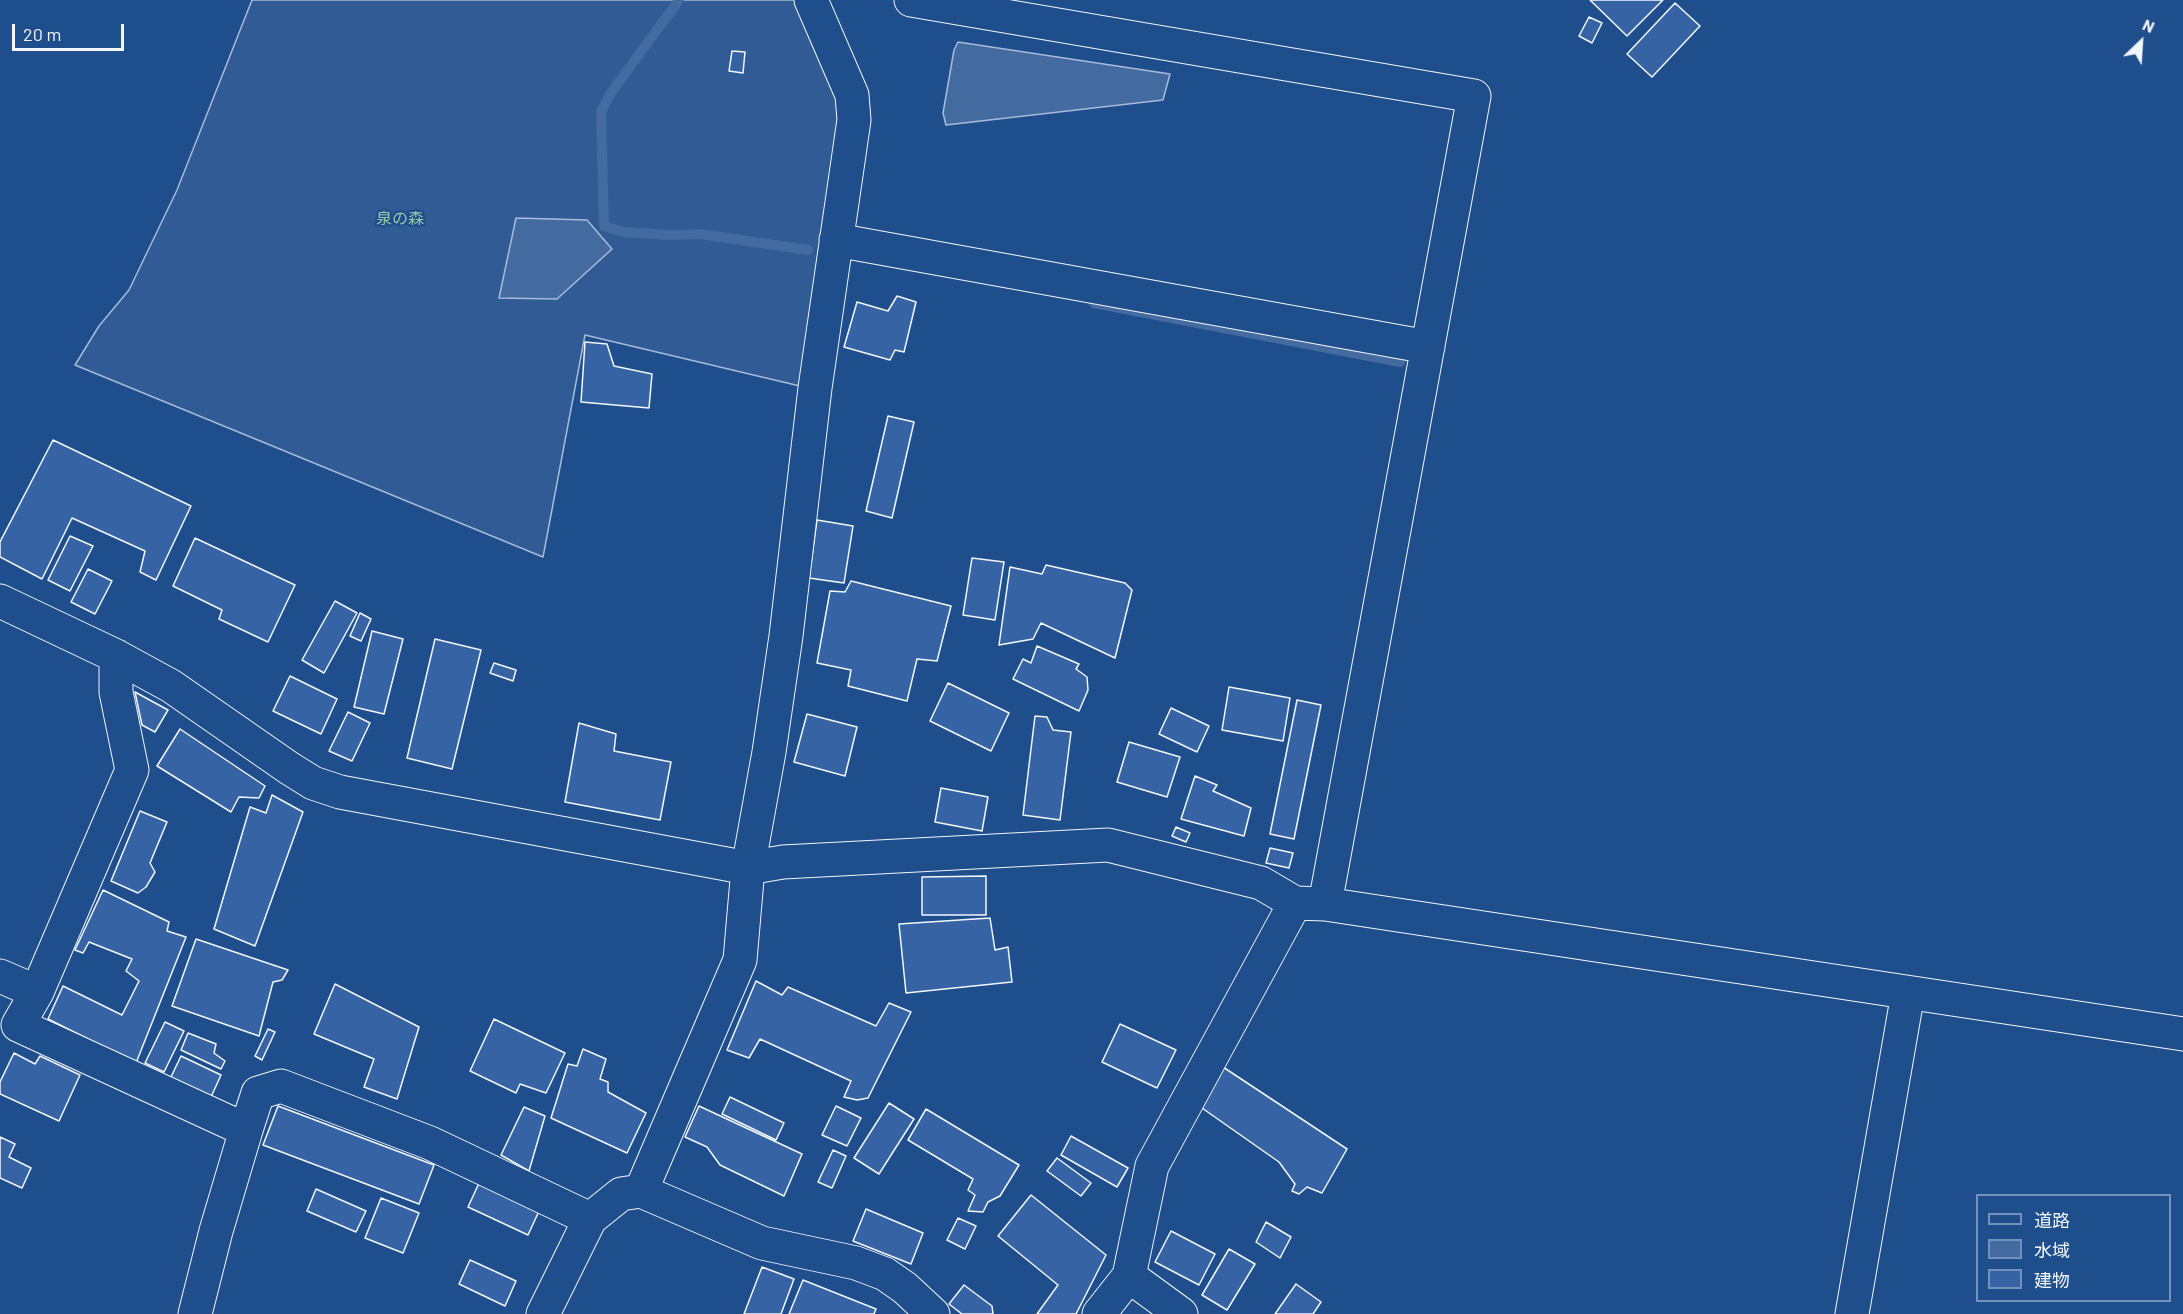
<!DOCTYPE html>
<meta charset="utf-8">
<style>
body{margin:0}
#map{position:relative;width:2183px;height:1314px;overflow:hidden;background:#1f4e8c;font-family:Barlow,"Noto Sans JP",sans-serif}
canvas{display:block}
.legend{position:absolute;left:1976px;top:1194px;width:195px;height:108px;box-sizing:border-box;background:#1f4e8c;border:2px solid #7391ba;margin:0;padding:8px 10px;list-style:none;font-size:18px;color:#f2f6ff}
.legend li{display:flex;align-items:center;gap:12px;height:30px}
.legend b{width:30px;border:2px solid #7391ba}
.north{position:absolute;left:2111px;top:12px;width:60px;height:60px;-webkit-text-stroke:4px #1f4e8c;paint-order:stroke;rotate:25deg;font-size:16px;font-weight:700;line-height:24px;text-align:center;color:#f2f6ff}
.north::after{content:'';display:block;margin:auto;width:21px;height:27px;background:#f2f6ff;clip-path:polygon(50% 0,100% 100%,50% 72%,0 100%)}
.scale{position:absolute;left:12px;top:24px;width:112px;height:27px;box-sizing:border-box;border:3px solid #f2f6ff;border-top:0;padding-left:8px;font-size:18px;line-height:21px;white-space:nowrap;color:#f2f6ff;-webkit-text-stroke:4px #1f4e8c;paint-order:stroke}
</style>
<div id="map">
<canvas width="2183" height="1314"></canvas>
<ul class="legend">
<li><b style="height:8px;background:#1f4e8c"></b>道路</li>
<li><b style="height:16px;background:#446ba0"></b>水域</li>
<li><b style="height:16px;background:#3563a3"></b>建物</li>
</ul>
<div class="north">N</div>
<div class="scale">20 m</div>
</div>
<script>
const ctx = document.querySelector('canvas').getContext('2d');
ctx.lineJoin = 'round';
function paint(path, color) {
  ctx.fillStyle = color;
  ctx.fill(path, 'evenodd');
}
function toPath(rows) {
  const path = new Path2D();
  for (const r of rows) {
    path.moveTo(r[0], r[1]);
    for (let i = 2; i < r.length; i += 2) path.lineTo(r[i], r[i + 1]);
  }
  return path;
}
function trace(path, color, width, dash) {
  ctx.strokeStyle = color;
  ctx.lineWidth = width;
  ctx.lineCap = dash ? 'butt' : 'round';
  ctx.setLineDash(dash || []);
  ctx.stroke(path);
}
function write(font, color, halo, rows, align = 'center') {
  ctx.font = font + ' Barlow,"Noto Sans JP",sans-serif';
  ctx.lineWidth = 4.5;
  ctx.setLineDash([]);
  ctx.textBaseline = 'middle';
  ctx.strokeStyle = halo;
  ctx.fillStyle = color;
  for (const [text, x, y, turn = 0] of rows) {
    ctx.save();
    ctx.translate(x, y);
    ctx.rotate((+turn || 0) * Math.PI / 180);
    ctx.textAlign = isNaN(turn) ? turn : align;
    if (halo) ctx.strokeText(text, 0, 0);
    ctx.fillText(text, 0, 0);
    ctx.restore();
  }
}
const built = toPath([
 [252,0,800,0,844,97,804,387,585,335,543,557,75,365,99,326,129,290,177,190,252,0]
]);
paint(built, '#305b95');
trace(built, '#a8bbd7', 1.5);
const water = toPath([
 [958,42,1170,74,1163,100,946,125,943,113,954,50,958,42],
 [516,218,587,220,612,249,557,299,499,298,516,218]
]);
paint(water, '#446ba0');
trace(water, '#a8bbd7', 1.5);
trace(toPath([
 [679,0,610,94,601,112,604,226,623,232,670,235,700,234,808,250],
 [1094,303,1400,362]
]), '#446ba0', 10);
const building = toPath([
 [1590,0,1663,0,1627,36,1590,0],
 [1675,3,1700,26,1652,77,1627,54,1675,3],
 [1589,17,1602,23,1592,43,1579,36,1589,17],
 [732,51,745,52,743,73,729,71,732,51],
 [897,296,916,302,904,352,895,350,890,360,844,347,857,302,888,311,897,296],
 [585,342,607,344,614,366,652,374,649,408,581,402,585,342],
 [888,416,914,422,892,518,866,511,888,416],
 [53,440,191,506,156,580,140,572,145,551,72,518,42,579,0,557,0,542,53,440],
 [817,520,853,526,844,583,809,578,817,520],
 [70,536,93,546,70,591,48,580,70,536],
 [195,538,295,585,268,642,219,619,222,610,173,586,195,538],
 [972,558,1004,562,995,620,963,615,972,558],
 [1046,565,1125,583,1132,590,1115,658,1041,623,1033,639,999,645,1010,567,1042,574,1046,565],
 [88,569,112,581,95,614,71,602,88,569],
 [851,581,951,606,937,661,917,659,907,701,848,686,851,670,817,663,830,591,845,592,851,581],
 [335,601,357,613,324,673,302,660,335,601],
 [360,613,371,619,361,641,350,636,360,613],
 [372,631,403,639,384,714,354,707,372,631],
 [435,639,481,650,452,769,407,758,435,639],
 [1037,646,1079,664,1076,669,1087,677,1088,690,1079,711,1013,679,1023,659,1031,663,1037,646],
 [494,663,516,670,513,681,490,673,494,663],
 [290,676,337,699,321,734,273,711,290,676],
 [948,683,1009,713,991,751,930,721,948,683],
 [1229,687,1290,698,1283,741,1222,730,1229,687],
 [135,692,168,710,155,732,142,725,135,692],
 [1297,700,1321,705,1294,839,1270,834,1297,700],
 [1171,708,1209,726,1197,752,1159,734,1171,708],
 [348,712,370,723,352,761,329,751,348,712],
 [807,714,857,727,845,776,794,762,807,714],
 [1035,716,1047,717,1053,730,1071,732,1060,820,1023,815,1035,716],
 [579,723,616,734,614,751,671,762,660,820,565,802,579,723],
 [180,729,265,786,259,798,239,797,231,812,157,766,180,729],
 [1129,742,1180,757,1167,797,1117,782,1129,742],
 [1195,776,1217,785,1213,791,1251,808,1244,836,1181,819,1195,776],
 [941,788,988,797,982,831,935,822,941,788],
 [272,795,303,812,255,946,214,929,250,807,266,813,272,795],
 [140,811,167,822,150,863,155,872,146,887,138,893,111,881,140,811],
 [1176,827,1190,833,1186,842,1172,836,1176,827],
 [1270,848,1293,853,1289,868,1266,863,1270,848],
 [986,876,986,915,922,915,922,877,986,876],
 [103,890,169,922,167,931,186,937,136,1063,48,1019,63,986,122,1015,139,981,126,971,132,959,89,942,83,953,75,950,103,890],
 [990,918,995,950,1008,947,1012,982,906,993,899,924,990,918],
 [196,939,288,970,282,980,273,982,259,1036,172,1006,196,939],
 [756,981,782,995,788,987,876,1026,889,1003,911,1012,868,1098,857,1100,844,1097,851,1081,760,1039,749,1058,727,1050,756,981],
 [335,984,419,1027,397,1099,364,1087,374,1059,314,1034,335,984],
 [494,1019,565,1053,546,1093,520,1084,516,1093,470,1071,494,1019],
 [165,1022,184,1031,164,1072,145,1063,165,1022],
 [1120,1024,1176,1050,1157,1088,1102,1062,1120,1024],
 [268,1029,275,1032,262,1060,255,1056,268,1029],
 [188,1033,216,1044,214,1053,225,1061,221,1069,181,1050,188,1033],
 [583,1049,606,1059,600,1079,608,1082,608,1092,646,1113,627,1153,551,1118,568,1064,577,1066,583,1049],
 [14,1053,35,1064,40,1056,80,1075,59,1121,0,1094,0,1082,14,1053],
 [181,1056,221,1075,211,1097,170,1079,181,1056],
 [1223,1067,1347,1149,1322,1193,1307,1187,1299,1194,1292,1191,1295,1184,1279,1162,1202,1108,1223,1067],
 [730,1097,784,1123,776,1140,722,1114,730,1097],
 [889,1103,914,1119,879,1174,854,1158,889,1103],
 [278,1106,434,1165,419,1204,263,1145,278,1106],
 [699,1106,802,1154,784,1196,720,1165,707,1147,685,1137,699,1106],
 [836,1106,861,1118,847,1146,822,1135,836,1106],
 [524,1107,545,1116,529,1171,501,1155,524,1107],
 [926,1109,1019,1165,1000,1196,988,1202,983,1212,968,1211,975,1195,968,1190,973,1179,908,1140,926,1109],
 [1071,1136,1128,1168,1117,1187,1061,1155,1071,1136],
 [0,1137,15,1144,9,1157,31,1168,22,1188,0,1178,0,1137],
 [833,1150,846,1156,832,1188,818,1182,833,1150],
 [1057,1158,1091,1183,1081,1196,1047,1171,1057,1158],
 [480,1181,540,1209,528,1235,468,1207,480,1181],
 [316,1189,366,1211,356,1232,307,1211,316,1189],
 [1031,1195,1106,1255,1076,1314,1037,1314,1058,1285,998,1236,1031,1195],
 [381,1198,419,1213,403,1253,365,1238,381,1198],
 [866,1209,923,1233,911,1264,853,1241,866,1209],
 [958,1218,976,1226,965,1249,947,1240,958,1218],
 [1266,1222,1291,1237,1280,1258,1256,1242,1266,1222],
 [1171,1231,1215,1254,1199,1285,1155,1262,1171,1231],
 [1229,1249,1255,1264,1227,1310,1202,1295,1229,1249],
 [470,1260,516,1281,505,1306,459,1284,470,1260],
 [762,1267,794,1279,781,1314,744,1314,762,1267],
 [803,1280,876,1309,874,1314,789,1314,803,1280],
 [1296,1284,1321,1302,1313,1314,1275,1314,1296,1284],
 [964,1285,992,1306,993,1314,962,1314,949,1304,964,1285]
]);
paint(building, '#3563a3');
trace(building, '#f2f6ff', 1.5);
const minor = toPath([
 [911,0,1474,96,1325,904],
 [836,240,1428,347],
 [0,601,116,656,171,686,289,768,313,783,340,792,748,868,783,862,1108,845,1261,883,1295,903,1325,904,2183,1034],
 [116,656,116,692,132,770,37,992,18,1025,246,1130,216,1231,195,1314],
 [0,976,37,992],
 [246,1130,258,1093,281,1086,430,1143,590,1219],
 [641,1191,762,1243,856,1263,885,1274,905,1288,933,1314],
 [543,1314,590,1219,621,1194,641,1191,740,960,748,868,769,752,786,636,815,388,854,120,852,95,811,0],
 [1099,1314,1129,1276],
 [1181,1314,1129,1276,1152,1166,1295,903],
 [1852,1314,1908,993]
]);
trace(minor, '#f2f6ff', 35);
trace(minor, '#1f4e8c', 33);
write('16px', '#97c8a6', '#1f4e8c', [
 ["泉の森",400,219]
]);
</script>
